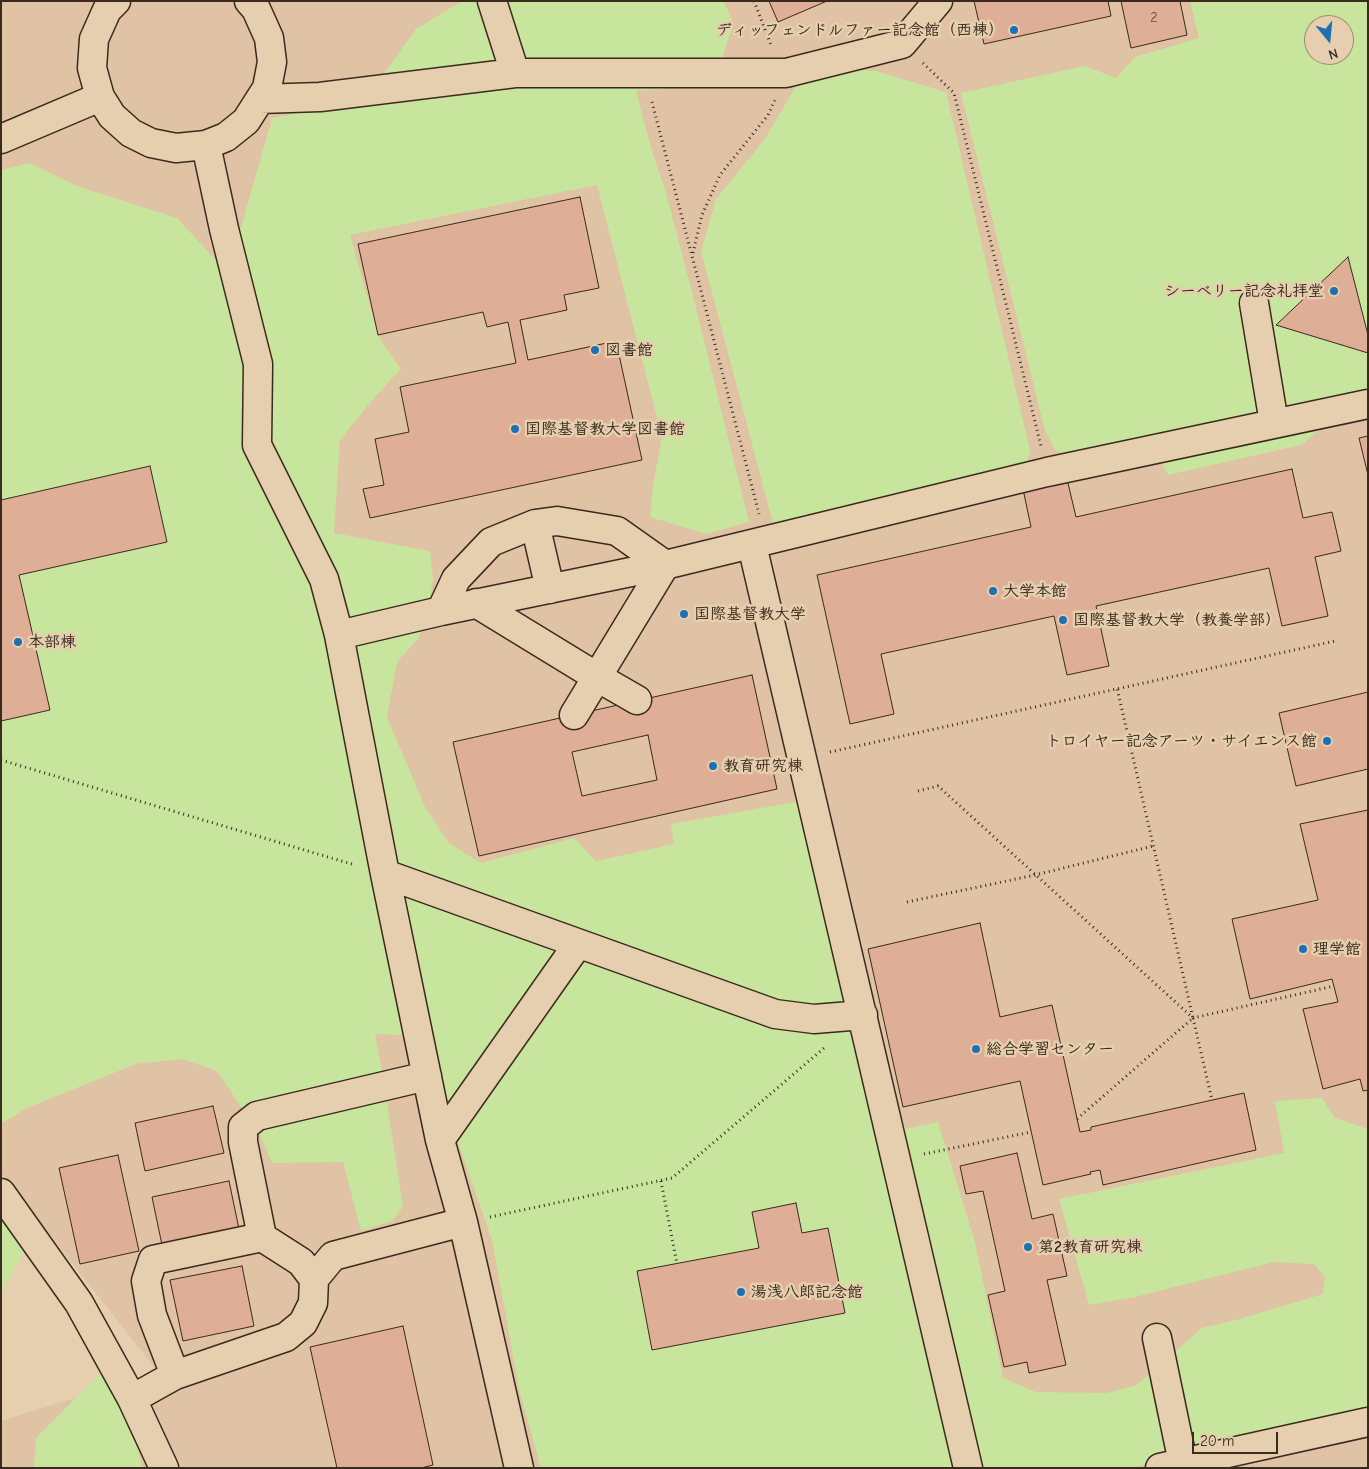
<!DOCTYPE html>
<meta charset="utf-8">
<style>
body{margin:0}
#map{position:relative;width:1369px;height:1469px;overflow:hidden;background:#e5cfae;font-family:"Comic Neue",sans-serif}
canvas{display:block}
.frame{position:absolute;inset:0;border:2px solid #3b2a1e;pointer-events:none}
.north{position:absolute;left:1304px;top:15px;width:50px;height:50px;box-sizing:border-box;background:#e5cfae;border:1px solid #a18d74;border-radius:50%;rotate:163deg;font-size:14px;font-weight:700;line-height:20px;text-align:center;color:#3b2a1e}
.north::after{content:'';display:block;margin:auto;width:18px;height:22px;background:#1f6fb2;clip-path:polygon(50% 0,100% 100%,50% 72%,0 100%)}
.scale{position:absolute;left:1192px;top:1432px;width:86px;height:22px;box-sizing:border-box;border:2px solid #3b2a1e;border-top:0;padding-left:6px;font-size:15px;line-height:18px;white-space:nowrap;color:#3b2a1e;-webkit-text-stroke:4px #e5cfae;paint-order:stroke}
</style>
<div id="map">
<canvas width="1369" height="1469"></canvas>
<div class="frame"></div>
<div class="north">N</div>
<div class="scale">20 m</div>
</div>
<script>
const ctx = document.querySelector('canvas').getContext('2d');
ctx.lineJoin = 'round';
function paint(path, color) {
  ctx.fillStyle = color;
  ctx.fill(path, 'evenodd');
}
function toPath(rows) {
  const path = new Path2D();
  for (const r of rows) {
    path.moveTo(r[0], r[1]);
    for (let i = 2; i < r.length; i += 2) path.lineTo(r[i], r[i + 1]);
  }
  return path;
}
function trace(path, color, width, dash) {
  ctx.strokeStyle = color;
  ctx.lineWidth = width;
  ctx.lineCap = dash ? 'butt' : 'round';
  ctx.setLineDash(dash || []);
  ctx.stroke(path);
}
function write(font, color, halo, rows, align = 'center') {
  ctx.font = font + ' "Comic Neue","Klee One",sans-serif';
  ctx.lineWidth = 5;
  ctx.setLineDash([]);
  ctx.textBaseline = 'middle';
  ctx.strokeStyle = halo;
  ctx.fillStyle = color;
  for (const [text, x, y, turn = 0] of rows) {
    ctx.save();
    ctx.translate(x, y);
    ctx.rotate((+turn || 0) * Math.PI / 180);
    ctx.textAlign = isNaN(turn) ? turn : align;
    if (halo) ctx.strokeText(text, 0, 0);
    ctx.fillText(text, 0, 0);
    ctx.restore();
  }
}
paint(toPath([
 [1,1,1368,1,1368,1468,1,1468,1,1421,158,1372,1,1173],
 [1314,25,1344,25,1344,55,1314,55]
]), '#e0c2a4');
paint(toPath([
 [462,1,724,1,733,24,713,88,670,88,636,91,652,151,666,193,693,296,749,522,706,534,650,517,653,485,662,437,597,185,350,235,378,335,384,345,401,369,374,398,340,440,334,533,430,551,433,578,428,615,417,640,397,662,387,717,426,809,449,843,481,863,574,838,596,861,674,844,671,824,824,797,897,1114,906,1129,938,1122,975,1242,1003,1378,1036,1392,1107,1393,1137,1385,1202,1328,1236,1320,1323,1294,1325,1277,1314,1264,1274,1262,1135,1297,1089,1305,1059,1199,1284,1153,1275,1101,1322,1098,1335,1118,1368,1129,1368,1419,1131,1468,541,1468,519,1389,492,1240,421,1036,375,1034,383,1076,403,1207,392,1221,361,1231,343,1162,272,1163,260,1135,217,1071,182,1059,136,1064,27,1108,1,1124,1,170,30,163,77,186,177,218,216,260,241,227,272,118,365,100,416,29],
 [1190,1,1368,1,1368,396,1357,400,1301,445,1168,475,1150,442,1072,456,1055,450,1045,431,961,93,1085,66,1116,78,1135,57,1199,38],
 [1314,25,1344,25,1344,55,1314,55],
 [820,67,876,71,946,92,1030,450,1027,462,1016,471,775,531,701,251,716,199,764,140,798,83],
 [1,1211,26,1248,1,1294],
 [103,1371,135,1434,142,1468,34,1468,36,1438]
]), '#c7e59c');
const building = toPath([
 [769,1,827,1,778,22,769,1],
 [974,1,1108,1,1111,16,984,44,974,1],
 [1121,1,1180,1,1187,35,1131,48,1121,1],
 [580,197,599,288,564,295,567,310,520,320,528,360,616,341,642,460,370,518,363,489,384,485,375,439,409,432,400,387,516,363,508,322,487,327,483,312,378,335,358,244,580,197],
 [1348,257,1368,335,1368,353,1276,325,1348,257],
 [1368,436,1368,475,1359,438,1368,436],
 [150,466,167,542,19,575,50,710,1,721,1,500,150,466],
 [1292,469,1303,518,1332,512,1341,551,1315,557,1328,616,1282,626,1269,568,1096,606,1109,666,1067,675,1054,616,881,654,894,714,850,724,817,575,1031,527,1023,489,1067,479,1076,517,1292,469],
 [752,675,777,789,479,856,453,742,752,675],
 [648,735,657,780,582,796,572,752,648,735],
 [1368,692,1368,769,1296,786,1279,713,1368,692],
 [1368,810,1368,1090,1363,1091,1360,1079,1323,1089,1303,1009,1338,1002,1332,979,1250,999,1232,919,1318,900,1300,824,1368,810],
 [980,923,1000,1017,1052,1005,1080,1132,1091,1130,1091,1127,1244,1093,1256,1150,1103,1185,1100,1170,1090,1172,1091,1174,1043,1185,1020,1081,903,1107,868,949,980,923],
 [213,1106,224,1153,145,1171,135,1123,213,1106],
 [1017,1153,1032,1219,1053,1214,1067,1276,1047,1280,1066,1365,1029,1373,1027,1362,1004,1367,988,1295,1005,1291,983,1191,966,1194,960,1166,1017,1153],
 [118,1155,139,1251,80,1264,59,1168,118,1155],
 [229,1181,239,1229,162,1245,152,1197,229,1181],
 [796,1203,802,1233,828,1228,845,1313,652,1350,637,1271,759,1248,752,1212,796,1203],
 [242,1266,254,1326,183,1341,170,1280,242,1266],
 [403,1326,433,1465,421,1468,337,1468,310,1347,403,1326]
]);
paint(building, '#deae97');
trace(building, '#3b2a1e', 1);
const minor = toPath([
 [116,1,107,10,94,39,92,68,100,97,112,116,131,133,151,143,176,148,206,145,226,137,246,121,267,88,272,62,269,38,256,9,249,1],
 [492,1,515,73],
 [260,99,320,97,515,73,786,73,902,44,938,1],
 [1,139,100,97],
 [206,145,224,229,258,364,257,445,324,579,339,635,385,874,440,1140,463,1222,519,1468],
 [1254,303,1274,423],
 [535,524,550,589],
 [752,545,968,1468],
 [476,603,597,677,637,700],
 [441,611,456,579,491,542,535,524,557,521,617,531,665,565,574,715],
 [339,635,441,611,665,565,1047,472,1368,404],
 [385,874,775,1014,814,1019,863,1015],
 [440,1140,578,944],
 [1,1193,79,1303,132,1399,164,1468],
 [314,1279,333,1256,463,1222],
 [1157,1338,1183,1463],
 [175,1375,286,1337,303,1323,313,1303,314,1279,301,1262,262,1237],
 [132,1399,175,1375,152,1315,146,1281,153,1260,262,1237,243,1142,243,1127,257,1116,427,1076],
 [1160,1468,1368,1422]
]);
trace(minor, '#3b2a1e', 31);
trace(toPath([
 [754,1,771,45],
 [923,63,954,93,1041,446],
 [652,102,759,514],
 [693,253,702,215,720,175,768,115,775,100],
 [830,752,1335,641],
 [1,760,355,865],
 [918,791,938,786,1193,1018,1334,986],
 [907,902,1035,875,1153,846],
 [1193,1018,1212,1100],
 [1077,1119,1193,1018,1117,688],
 [924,1154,1031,1132],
 [661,1181,677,1264],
 [490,1217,672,1178,824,1048]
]), '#3b2a1e', 3, [1, 4]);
trace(minor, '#e5cfae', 28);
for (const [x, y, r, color] of [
 [1014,30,5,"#1f6fb2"],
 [1334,291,5,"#1f6fb2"],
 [595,350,5,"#1f6fb2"],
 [515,429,5,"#1f6fb2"],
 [993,591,5,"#1f6fb2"],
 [684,614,5,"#1f6fb2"],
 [1063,620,5,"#1f6fb2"],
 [18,642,5,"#1f6fb2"],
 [1327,741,5,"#1f6fb2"],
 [713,766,5,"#1f6fb2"],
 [1303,949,5,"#1f6fb2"],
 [976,1049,5,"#1f6fb2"],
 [1028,1247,5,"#1f6fb2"],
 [741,1292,5,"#1f6fb2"]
]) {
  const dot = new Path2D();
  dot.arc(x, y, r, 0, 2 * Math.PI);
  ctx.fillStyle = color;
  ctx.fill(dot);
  trace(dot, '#e5cfae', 2);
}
write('14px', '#644b3c', null, [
 ["2",1154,18]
]);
write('bold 16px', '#3b2a1e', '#e5cfae', [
 ["ディッフェンドルファー記念館（西棟）",1004,30,"right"],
 ["シーベリー記念礼拝堂",1324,291,"right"],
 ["図書館",605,350],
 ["国際基督教大学図書館",525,429],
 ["大学本館",1003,591],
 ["国際基督教大学",694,614],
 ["国際基督教大学（教養学部）",1073,620],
 ["本部棟",28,642],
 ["トロイヤー記念アーツ・サイエンス館",1317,741,"right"],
 ["教育研究棟",723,766],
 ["理学館",1313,949],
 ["総合学習センター",986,1049],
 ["第2教育研究棟",1038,1247],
 ["湯浅八郎記念館",751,1292]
], 'left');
</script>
